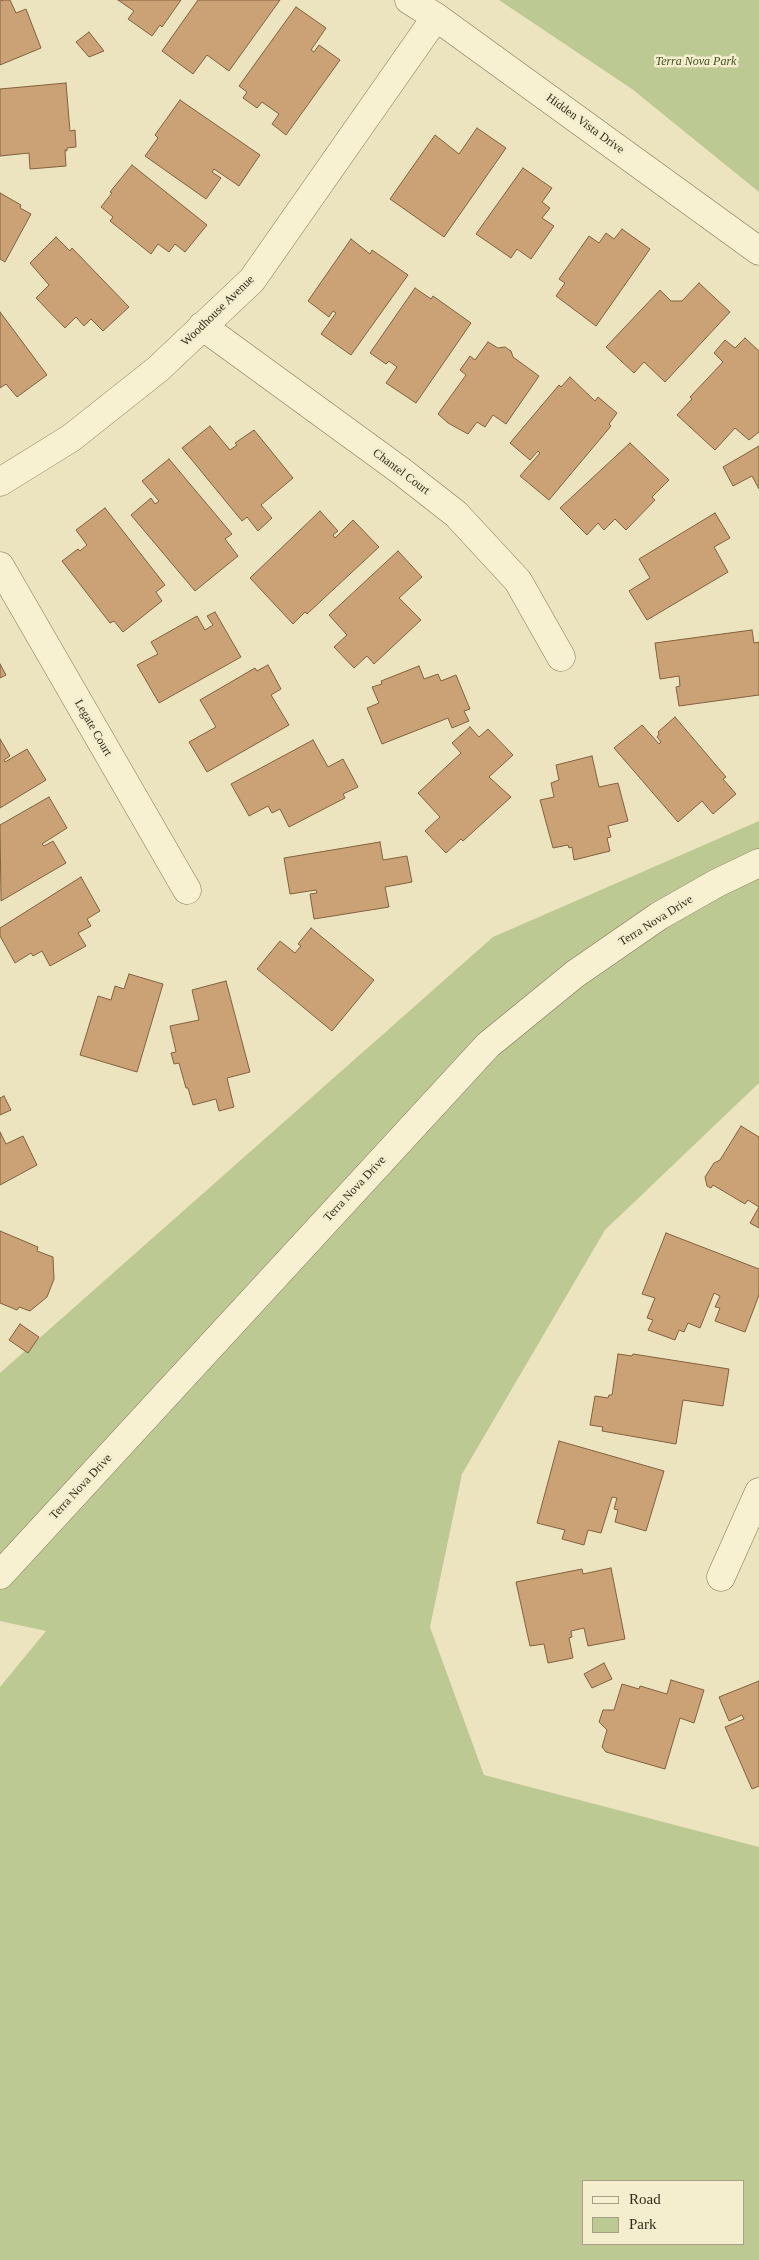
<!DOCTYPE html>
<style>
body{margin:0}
#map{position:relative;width:759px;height:2260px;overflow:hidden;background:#ece4be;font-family:Georgia,serif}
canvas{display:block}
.legend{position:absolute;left:582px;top:2180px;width:162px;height:65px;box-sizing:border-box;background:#f4edce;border:1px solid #a79f87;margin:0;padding:6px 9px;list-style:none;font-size:15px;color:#342a1c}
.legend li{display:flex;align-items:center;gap:10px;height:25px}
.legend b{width:25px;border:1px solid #a79f87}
</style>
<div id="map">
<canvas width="759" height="2260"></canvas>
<ul class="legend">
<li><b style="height:6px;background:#f7f0d1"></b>Road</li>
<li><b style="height:14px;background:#bdc993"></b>Park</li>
</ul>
</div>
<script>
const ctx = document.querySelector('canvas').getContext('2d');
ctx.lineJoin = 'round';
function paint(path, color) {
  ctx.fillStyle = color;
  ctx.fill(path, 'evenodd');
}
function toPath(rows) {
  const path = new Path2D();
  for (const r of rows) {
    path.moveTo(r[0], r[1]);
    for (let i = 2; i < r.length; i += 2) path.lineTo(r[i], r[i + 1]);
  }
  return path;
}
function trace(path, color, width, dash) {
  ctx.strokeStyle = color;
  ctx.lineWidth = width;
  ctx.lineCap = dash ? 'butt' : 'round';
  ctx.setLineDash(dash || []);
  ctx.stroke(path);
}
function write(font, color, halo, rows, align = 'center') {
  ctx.font = font + ' Georgia,serif';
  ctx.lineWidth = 5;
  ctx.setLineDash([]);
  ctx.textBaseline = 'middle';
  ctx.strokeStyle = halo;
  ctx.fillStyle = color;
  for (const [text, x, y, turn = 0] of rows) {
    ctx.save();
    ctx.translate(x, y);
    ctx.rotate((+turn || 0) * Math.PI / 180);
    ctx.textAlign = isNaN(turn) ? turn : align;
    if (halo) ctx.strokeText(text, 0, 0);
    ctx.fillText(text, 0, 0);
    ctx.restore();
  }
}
paint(toPath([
 [499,0,759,0,759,192,632,89],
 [759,821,759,1083,605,1230,462,1474,430,1627,484,1775,759,1847,759,2260,0,2260,0,1687,46,1631,0,1621,0,1373,493,937],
 [583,2181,743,2181,743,2244,583,2244]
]), '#bdc993');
const building = toPath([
 [3,0,10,0,16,13,26,9,41,48,0,65,0,1,3,0],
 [118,0,181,0,162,27,160,25,152,36,128,19,134,11,118,0],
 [198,0,280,0,229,71,207,55,193,74,162,51,198,0],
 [296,7,326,28,311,50,314,52,319,45,340,60,286,135,272,124,279,114,262,102,257,108,243,98,247,92,239,86,296,7],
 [89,32,104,51,89,57,76,42,89,32],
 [66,83,70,131,75,130,76,147,67,148,67,151,65,150,66,166,30,169,29,153,0,156,0,89,66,83],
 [180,100,260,155,239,186,214,169,212,172,221,178,206,199,145,156,158,138,155,135,180,100],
 [477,128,506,148,444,237,390,199,435,135,459,154,477,128],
 [132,165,207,225,185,252,175,244,169,252,158,244,151,254,110,221,113,217,101,207,112,193,110,192,132,165],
 [523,168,552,188,542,202,550,208,542,218,554,226,531,259,517,249,511,258,476,234,523,168],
 [0,193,21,205,20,208,31,214,5,262,0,259,0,193],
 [622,229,650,249,596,326,556,296,565,283,559,279,589,236,599,243,606,233,614,239,622,229],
 [56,237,70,251,72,248,129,307,103,331,91,319,84,326,76,317,65,328,36,298,49,285,30,263,56,237],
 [351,239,370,254,372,250,408,275,351,355,321,334,336,313,333,311,329,317,308,301,351,239],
 [699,283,730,312,665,382,644,362,634,373,606,347,660,290,671,301,682,301,699,283],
 [415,288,431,299,433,296,471,323,416,403,386,383,397,367,389,361,386,364,370,353,415,288],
 [0,312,47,375,17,397,6,384,0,388,0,312],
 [745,338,759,351,759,432,749,440,735,428,715,450,677,415,692,399,690,397,723,362,714,353,725,340,735,348,745,338],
 [488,342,498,348,505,347,511,351,513,357,539,376,506,424,493,415,485,427,477,422,468,434,448,423,438,414,466,375,460,370,470,356,475,360,488,342],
 [570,377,595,401,598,397,617,413,609,424,611,426,549,500,520,476,540,453,538,451,530,460,510,443,559,385,561,387,570,377],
 [210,426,230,450,237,445,235,443,254,430,293,478,261,505,272,518,258,531,247,517,242,521,182,448,210,426],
 [630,443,669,480,652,497,655,500,626,530,615,519,604,530,598,523,587,535,560,508,630,443],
 [759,446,759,489,752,476,733,486,723,467,759,446],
 [169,459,232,534,225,539,238,556,195,591,131,515,151,498,155,504,159,501,142,481,169,459],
 [105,508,165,585,156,592,162,601,123,632,114,621,110,623,62,561,78,549,80,551,87,545,76,530,105,508],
 [320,511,338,531,333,535,335,538,353,520,379,547,307,614,305,612,293,624,250,578,320,511],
 [715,513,730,538,714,547,728,572,647,620,629,591,650,578,639,559,715,513],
 [398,551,422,577,399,598,421,620,374,664,367,656,354,668,334,647,347,635,329,615,398,551],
 [215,612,241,657,159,703,137,665,158,654,151,642,197,616,205,630,213,625,207,616,215,612],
 [752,630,754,643,759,642,759,695,679,706,676,687,680,686,679,676,660,679,655,643,752,630],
 [0,664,6,675,0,678,0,664],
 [268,665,281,689,271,695,289,725,207,772,189,742,216,727,200,700,255,668,257,671,268,665],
 [419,666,424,679,438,674,441,681,456,675,470,709,464,711,469,721,452,728,448,718,382,744,367,708,379,703,372,687,382,684,381,681,419,666],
 [675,717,726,777,723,779,736,794,713,814,702,801,678,822,614,748,642,725,659,744,661,742,657,737,659,734,658,732,675,717],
 [470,727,479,737,488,729,513,755,489,777,511,797,463,841,461,839,446,853,425,831,440,817,418,793,461,753,452,743,470,727],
 [0,739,10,756,4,760,5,762,27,749,46,780,0,808,0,739],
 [313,740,328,767,343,759,358,787,343,794,345,798,289,827,280,809,272,813,268,806,249,816,231,784,313,740],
 [592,756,599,787,618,783,628,821,608,826,611,837,607,838,610,851,574,860,572,847,569,848,568,845,553,848,540,800,554,797,551,783,559,780,556,765,592,756],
 [49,797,67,828,42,844,44,846,53,841,66,863,1,901,0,825,49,797],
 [380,842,383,860,407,856,412,882,385,887,389,907,314,919,310,894,317,893,316,890,290,894,284,858,380,842],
 [81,877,100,911,87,919,91,926,78,933,86,946,50,966,42,951,33,956,31,953,15,963,0,936,0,928,81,877],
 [311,928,374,980,332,1031,257,969,280,941,295,953,301,946,298,944,311,928],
 [129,974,163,984,137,1072,80,1055,98,996,111,1000,115,986,124,989,129,974],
 [226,981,250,1072,227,1078,234,1107,219,1111,216,1099,193,1105,188,1088,186,1088,179,1063,174,1064,171,1053,176,1052,170,1026,199,1020,192,990,226,981],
 [4,1096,11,1110,0,1115,0,1098,4,1096],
 [741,1126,759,1137,759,1207,748,1200,745,1204,713,1185,711,1188,707,1186,705,1177,714,1163,720,1160,741,1126],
 [0,1132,6,1144,23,1136,37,1165,0,1185,0,1132],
 [759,1207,759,1228,750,1223,759,1207],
 [0,1231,38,1247,37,1251,53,1257,54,1279,47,1297,30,1311,19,1307,17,1310,0,1303,0,1231],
 [666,1233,759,1269,759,1295,745,1332,715,1321,720,1308,715,1307,720,1296,714,1293,700,1328,688,1323,684,1332,679,1330,675,1340,648,1330,653,1320,647,1318,655,1298,642,1294,666,1233],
 [20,1324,39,1337,28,1353,9,1340,20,1324],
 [618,1354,632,1356,633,1354,729,1369,723,1406,683,1400,676,1444,602,1431,603,1427,590,1425,595,1396,608,1398,609,1395,612,1395,618,1354],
 [559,1441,664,1471,646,1531,615,1522,618,1510,614,1509,617,1498,612,1497,601,1533,588,1530,584,1545,562,1539,565,1530,537,1523,559,1441],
 [611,1568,625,1639,588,1646,584,1628,571,1631,572,1637,569,1638,573,1658,548,1663,544,1644,530,1646,516,1582,582,1569,583,1574,611,1568],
 [604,1663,612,1679,592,1688,584,1674,604,1663],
 [671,1680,704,1690,694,1723,680,1718,665,1769,606,1752,602,1747,607,1730,599,1722,603,1710,614,1710,622,1684,639,1689,640,1686,667,1694,671,1680],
 [759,1681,759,1786,752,1789,725,1727,744,1719,742,1715,729,1721,719,1697,759,1681]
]);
paint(building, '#caa275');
trace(building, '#82613e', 1);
const minor = toPath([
 [202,326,401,471,456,514,518,581,561,657],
 [0,482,71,438,158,369,252,280,436,17],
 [0,566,187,890],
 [721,1577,759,1492]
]);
const tertiary = toPath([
 [409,0,436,17,759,251],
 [0,1575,488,1045,575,974,659,916,717,883,759,863]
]);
trace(minor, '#847458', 29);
trace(tertiary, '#847458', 29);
trace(minor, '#f7f0d1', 28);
trace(tertiary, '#f7f0d1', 28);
write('italic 12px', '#3f5023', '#f4edce', [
 ["Terra Nova Park",696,62]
]);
write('12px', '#342a1c', '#f4edce', [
 ["Hidden Vista Drive",585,124,36],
 ["Woodhouse Avenue",218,311,-44],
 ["Chantel Court",401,472,37],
 ["Legate Court",93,728,60],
 ["Terra Nova Drive",656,921,-32],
 ["Terra Nova Drive",355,1189,-47],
 ["Terra Nova Drive",81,1487,-47]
]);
</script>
